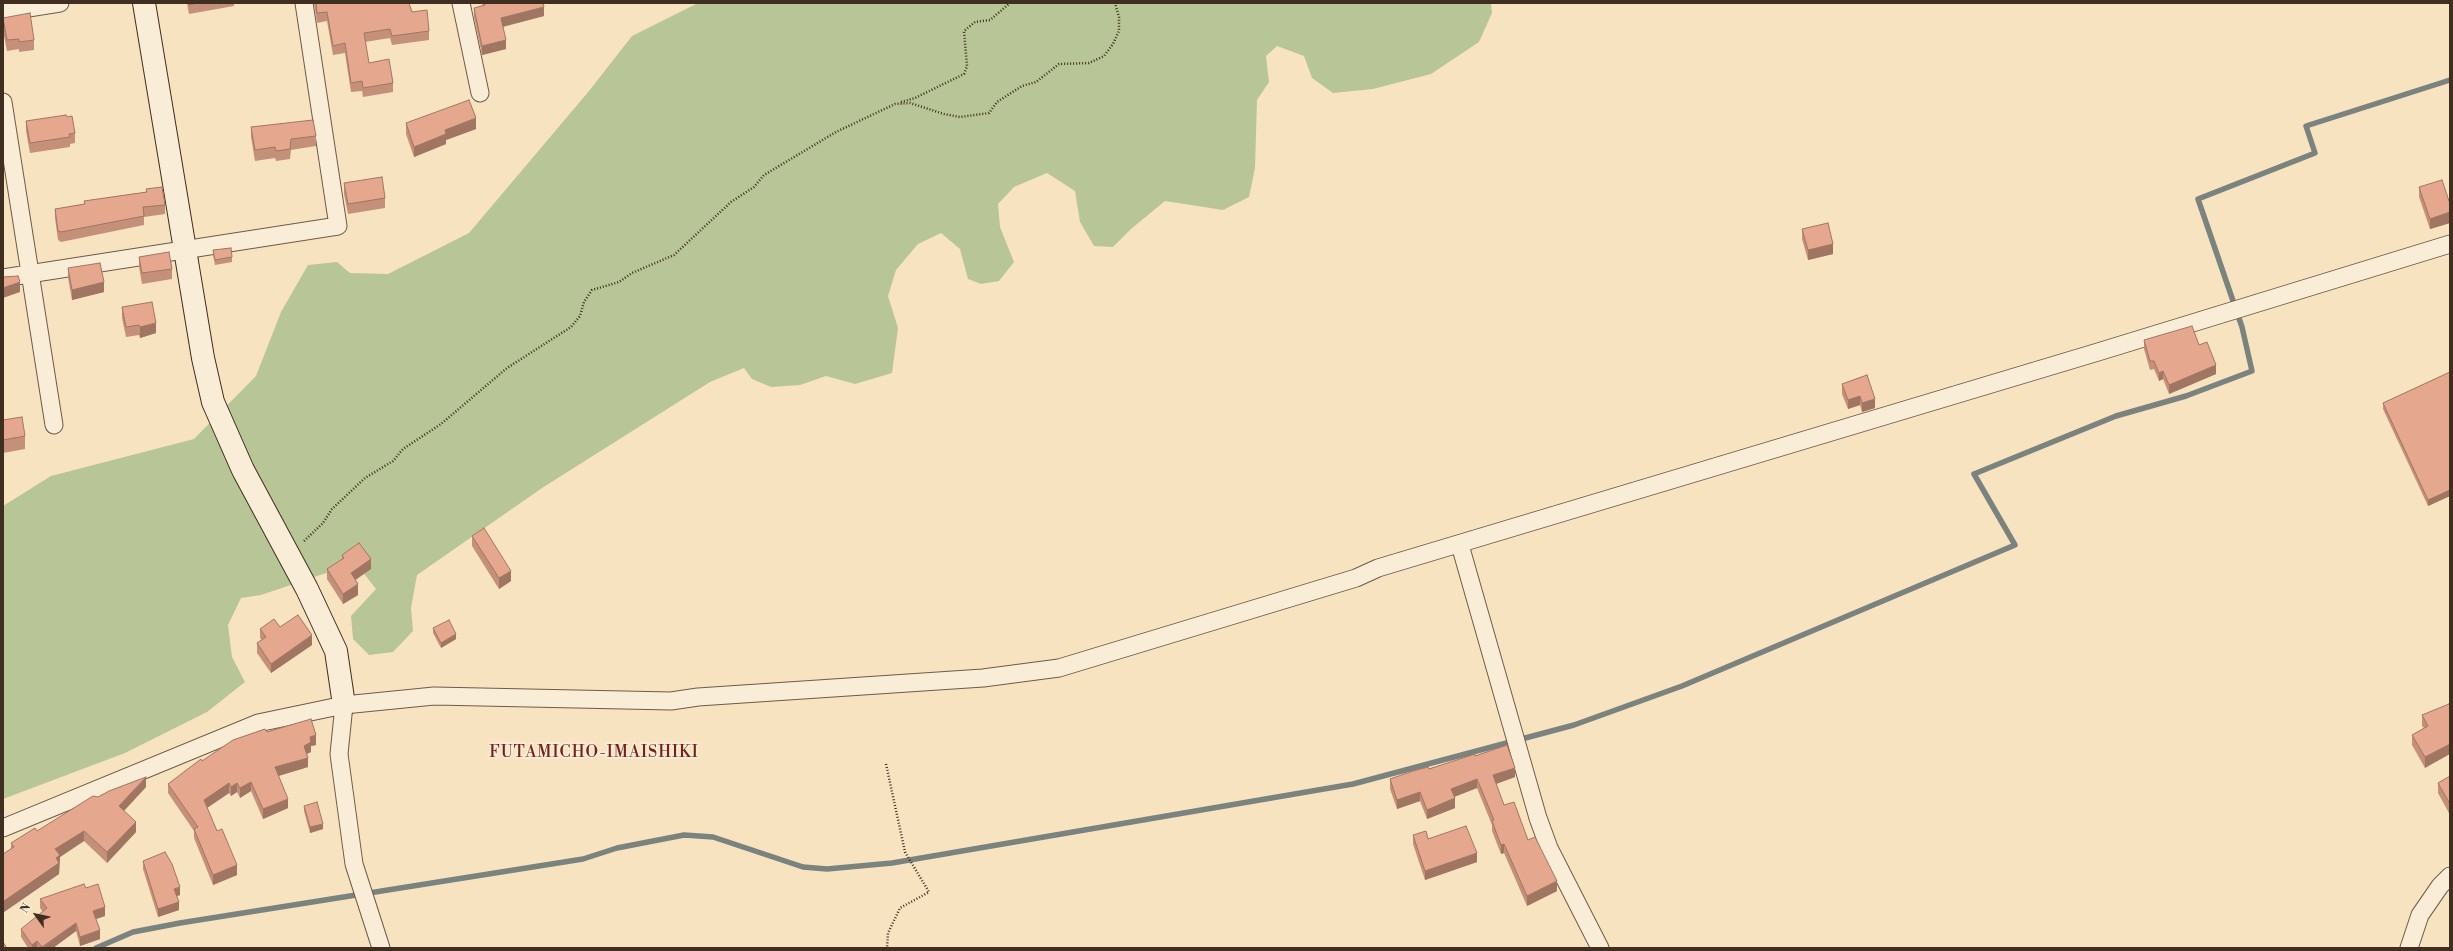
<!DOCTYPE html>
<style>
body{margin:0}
#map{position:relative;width:2453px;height:951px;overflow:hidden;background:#f8e3c1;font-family:"Libre Bodoni",serif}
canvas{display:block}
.frame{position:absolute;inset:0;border:4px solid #402e20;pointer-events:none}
.north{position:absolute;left:16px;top:895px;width:40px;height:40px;-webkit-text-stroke:3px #faedd7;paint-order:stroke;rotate:303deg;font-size:11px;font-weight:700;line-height:16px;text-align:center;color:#402e20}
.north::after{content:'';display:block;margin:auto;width:14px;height:18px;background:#402e20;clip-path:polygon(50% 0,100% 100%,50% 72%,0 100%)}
</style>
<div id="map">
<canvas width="2453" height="951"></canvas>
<div class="frame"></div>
<div class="north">N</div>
</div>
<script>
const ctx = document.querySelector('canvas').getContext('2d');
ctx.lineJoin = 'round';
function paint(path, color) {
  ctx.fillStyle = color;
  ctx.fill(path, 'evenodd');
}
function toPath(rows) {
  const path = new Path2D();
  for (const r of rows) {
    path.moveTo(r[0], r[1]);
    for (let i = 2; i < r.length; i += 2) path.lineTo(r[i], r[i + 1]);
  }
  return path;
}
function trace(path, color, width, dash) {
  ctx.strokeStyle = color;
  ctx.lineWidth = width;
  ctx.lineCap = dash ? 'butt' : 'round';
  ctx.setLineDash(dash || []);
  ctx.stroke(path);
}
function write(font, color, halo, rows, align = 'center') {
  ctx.font = font + ' "Libre Bodoni",serif';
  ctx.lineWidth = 3.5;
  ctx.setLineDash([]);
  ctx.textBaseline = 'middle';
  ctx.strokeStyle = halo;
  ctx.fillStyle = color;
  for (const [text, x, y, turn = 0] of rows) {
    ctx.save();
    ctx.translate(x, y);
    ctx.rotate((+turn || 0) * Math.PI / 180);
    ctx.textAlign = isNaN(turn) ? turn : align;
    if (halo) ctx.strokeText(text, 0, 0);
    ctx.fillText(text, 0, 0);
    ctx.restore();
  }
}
paint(toPath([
 [698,3,1491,3,1492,13,1479,42,1431,74,1373,89,1333,93,1312,78,1304,56,1277,46,1266,56,1269,82,1257,100,1255,168,1249,197,1223,210,1165,201,1131,229,1113,247,1094,246,1080,222,1075,191,1047,173,1014,187,998,204,1000,227,1014,262,999,281,981,284,968,279,960,249,941,233,918,244,896,270,888,296,898,328,892,373,855,384,826,376,800,385,771,387,752,379,744,368,710,382,542,488,417,575,411,608,413,631,393,652,369,655,353,639,351,616,376,589,358,566,323,574,261,595,241,598,228,625,232,657,245,682,207,712,125,753,3,799,3,506,51,476,194,439,256,376,281,312,308,265,337,262,350,273,388,274,469,233,589,91,632,36]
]), '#b8c597');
trace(toPath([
 [96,948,133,932,180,923,583,859,617,848,684,835,713,837,803,867,827,869,892,863,1353,784,1574,725,1682,686,2015,545,1974,474,2116,416,2186,396,2252,371,2242,327,2198,199,2315,153,2306,126,2450,80]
]), '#7b837e', 5.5);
const street = toPath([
 [461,3,480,93],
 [3,12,60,3],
 [3,102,54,425],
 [3,278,338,226,304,3],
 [1460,545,1538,818,1549,848,1600,948],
 [344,705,339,754,354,864,381,948],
 [3,828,258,723,344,705,434,696,671,701,698,697,983,678,1059,668,1356,578,1378,568,2098,352,2450,244],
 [2409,948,2420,915,2440,886,2450,876]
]);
const secondary = toPath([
 [144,3,203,358,213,402,243,470,307,589,336,651,344,705]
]);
trace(street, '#6e5b48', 19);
trace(secondary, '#402e20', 24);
trace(toPath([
 [901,102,915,98,964,74,967,66,964,31,975,22,990,20,1010,3],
 [304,541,323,523,332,509,365,478,393,461,403,449,441,424,507,368,571,327,580,316,584,302,592,290,619,282,632,273,674,255,731,202,754,187,764,175,836,132,895,104,910,103,944,114,960,117,989,113,997,102,1022,86,1036,82,1059,64,1089,63,1104,56,1113,44,1119,31,1119,17,1115,3],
 [886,764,905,852,929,892,900,908,888,933,887,948]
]), '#402e20', 2.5, [1, 2]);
trace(street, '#faedd7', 17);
trace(secondary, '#faedd7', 22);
paint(toPath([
 [187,3,234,3,234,6,189,14],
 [314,3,409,3,412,12,429,31,429,40,392,45,390,38,365,42,369,63,393,83,393,92,363,97,362,91,351,92,345,53,333,55,327,21,317,23],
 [482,3,543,3,544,16,503,27,506,49,482,55,474,17,474,8,483,6],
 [3,18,34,40,34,50,19,52,19,49,7,51,3,30],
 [67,117,75,133,75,143,70,144,70,147,30,153,26,131,26,121],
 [406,123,476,129,446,140,446,144,414,157,406,134],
 [251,127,316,136,316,146,291,150,290,159,276,161,275,158,255,161,251,137],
 [344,183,385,198,385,208,348,214,344,194],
 [2419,187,2450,204,2450,223,2430,229,2419,197],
 [146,189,165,205,165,214,144,217,144,225,61,242,58,240,55,218,55,209,84,204,84,201,146,192],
 [1802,229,1833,254,1808,260,1802,239],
 [213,250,232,257,232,262,215,265,213,255],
 [139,257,172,269,172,279,142,284,139,267],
 [68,268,104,292,72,300,68,278],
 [122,307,156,333,140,338,139,335,126,337,122,318],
 [2144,340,2199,345,2216,374,2169,394,2163,379,2159,381,2154,369,2150,370,2144,349],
 [2450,372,2450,496,2428,506,2383,409,2383,403],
 [1867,375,1875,408,1862,412,1860,405,1848,409,1842,394,1842,384],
 [3,420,25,436,25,449,3,453],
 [472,536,511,581,499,589,472,546],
 [342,555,371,569,355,580,358,595,343,604,327,579,327,569,342,560],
 [280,627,312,645,271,673,257,653,257,643,262,640,260,638,260,629],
 [433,628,456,639,441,648,433,633],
 [2450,706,2425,768,2412,745,2412,735,2424,728,2422,726,2422,715],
 [267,732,316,745,311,746,311,752,307,754,308,767,278,776,288,808,263,819,251,791,240,798,237,792,231,796,229,793,207,808,217,831,237,875,213,885,194,838,194,831,168,793,168,784,202,761],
 [1475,756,1515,777,1496,784,1504,805,1528,840,1557,891,1527,906,1504,853,1501,854,1492,831,1492,825,1477,788,1454,797,1455,808,1427,819,1420,801,1397,809,1390,789,1390,779],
 [2450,776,2450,815,2438,793,2438,783],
 [146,787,124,811,136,832,107,863,84,841,60,857,59,874,4,912,3,910,3,854,11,849,11,843,37,831,98,797],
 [304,806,323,829,310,833,304,811],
 [1413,835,1428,839,1477,862,1425,880,1413,844],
 [143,861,180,895,177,896,179,910,158,917,143,869],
 [86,888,105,916,96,919,100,939,80,946,76,931,53,948,28,948,21,937,21,929,43,912,40,908,40,899]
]), '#c5907a');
paint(toPath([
 [544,7,544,16,501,27,501,18],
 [506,40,506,49,482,55,482,46],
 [476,118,476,129,446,140,446,144,414,157,414,147,445,130],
 [2450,212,2450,223,2430,229,2430,219],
 [1833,244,1833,254,1808,260,1808,250],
 [20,282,20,292,3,298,3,288],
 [104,282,104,292,72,300,72,290],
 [156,323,156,333,140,338,140,327],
 [2216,365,2216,374,2169,394,2169,385],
 [2163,371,2163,379,2159,381,2159,373],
 [1860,396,1860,405,1848,409,1848,400],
 [1875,399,1875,408,1862,412,1862,403],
 [2450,490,2450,496,2428,506,2428,500],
 [371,559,371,569,351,583,351,573],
 [511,571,511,581,499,589,499,578],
 [358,584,358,595,343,604,343,594],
 [456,634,456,639,441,648,441,643],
 [312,635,312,645,271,673,271,664],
 [316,735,316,745,311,746,311,752,304,755,304,746,310,737],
 [2450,744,2450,754,2425,768,2425,757],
 [308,758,308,767,275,777,275,767],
 [1515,768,1515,777,1493,785,1493,775],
 [146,777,146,787,119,816,119,806],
 [1477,779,1477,788,1451,798,1451,789],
 [251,782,251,791,240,798,240,788],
 [229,783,229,793,204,810,204,800],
 [237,783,237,792,231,796,231,787],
 [1420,792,1420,801,1397,809,1397,800],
 [1455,798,1455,808,1427,819,1427,810],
 [288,799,288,808,263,819,263,809],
 [136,822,136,832,107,863,107,852],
 [323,824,323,829,310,833,310,827],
 [84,831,84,841,60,857,59,874,4,912,4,901,55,849],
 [1504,844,1504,853,1501,854,1501,845],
 [1477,853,1477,862,1425,880,1425,871],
 [237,865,237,875,213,885,213,875],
 [1557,881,1557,891,1527,906,1527,896],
 [180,887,180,895,174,897,174,889],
 [179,902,179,910,158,917,158,909],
 [105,907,105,916,93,920,93,911],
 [76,923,76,931,53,948,42,948],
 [100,930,100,939,80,946,80,937],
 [37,941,37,948,32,948,32,945]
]), '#a07663');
const building = toPath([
 [189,3,198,3,189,5,189,3],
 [316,3,409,3,412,12,427,10,429,31,392,36,390,29,364,33,369,63,389,59,393,83,363,88,362,81,351,83,345,43,333,46,327,12,317,13,316,3],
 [485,3,543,3,544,7,501,18,506,40,482,46,474,8,485,5,485,3],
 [30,13,34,40,19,42,19,39,7,40,3,18,30,13],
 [469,100,476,118,445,130,446,134,414,147,406,123,469,100],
 [66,115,67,117,72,116,75,133,69,134,70,137,30,143,26,121,66,115],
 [313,120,316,136,291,139,290,149,276,151,275,147,255,150,251,127,313,120],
 [382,177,385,198,348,204,344,183,382,177],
 [2442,180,2450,204,2450,212,2430,219,2419,187,2442,180],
 [162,187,165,205,143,207,144,216,61,232,58,231,55,209,85,204,84,201,147,192,146,189,162,187],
 [1828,223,1833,244,1808,250,1802,229,1828,223],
 [231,248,232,257,215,260,213,250,231,248],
 [169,252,172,269,142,273,139,257,169,252],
 [100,263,104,282,72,290,68,268,100,263],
 [18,276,20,282,3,288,3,277,18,276],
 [152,302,156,323,140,327,139,325,126,327,122,307,152,302],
 [2192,326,2199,345,2207,342,2216,365,2169,385,2163,371,2159,373,2154,361,2150,361,2144,340,2192,326],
 [2450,372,2450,490,2428,500,2383,403,2450,372],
 [1867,375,1875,399,1862,403,1860,396,1848,400,1842,384,1867,375],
 [22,417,25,436,3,440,3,420,22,417],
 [484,528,511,571,499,578,472,536,484,528],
 [359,543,371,559,351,573,358,584,343,594,327,569,344,558,342,555,359,543],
 [298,615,312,635,271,664,257,643,266,637,260,629,274,619,280,627,298,615],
 [449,620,456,634,441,643,433,628,449,620],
 [2449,704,2450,706,2450,744,2425,757,2412,735,2428,726,2422,715,2449,704],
 [311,719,316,735,310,737,311,742,304,746,308,758,275,767,288,799,263,809,251,782,240,788,237,783,231,787,229,783,204,800,217,831,222,829,237,865,213,875,194,829,198,827,168,784,201,759,202,761,233,740,265,729,267,732,311,719],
 [1507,745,1515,768,1493,775,1504,805,1514,802,1528,840,1535,837,1557,881,1527,896,1504,844,1501,845,1492,821,1494,820,1477,779,1451,789,1455,798,1427,810,1420,792,1397,800,1390,779,1413,771,1428,767,1429,769,1475,754,1475,756,1507,745],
 [2450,776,2450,804,2438,783,2450,776],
 [146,777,119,806,136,822,107,852,84,831,55,849,60,855,56,858,59,863,4,901,3,900,3,854,14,847,11,843,35,828,37,831,93,796,98,797,109,791,146,777],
 [317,802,323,824,310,827,304,806,317,802],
 [1466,826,1477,853,1425,871,1413,835,1426,831,1428,839,1466,826],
 [165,852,172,864,180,887,174,889,179,902,158,909,143,861,165,852],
 [84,884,86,888,98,884,105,907,93,911,100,930,80,937,76,923,42,947,37,941,32,945,21,929,47,908,40,899,84,884],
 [3,942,7,948,3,948,3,942]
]);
paint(building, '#e5a88e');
trace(building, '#a07663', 1);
ctx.letterSpacing = '1px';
write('16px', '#7a1f14', '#faedd7', [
 ["FUTAMICHO-IMAISHIKI",594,753]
]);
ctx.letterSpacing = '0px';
</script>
